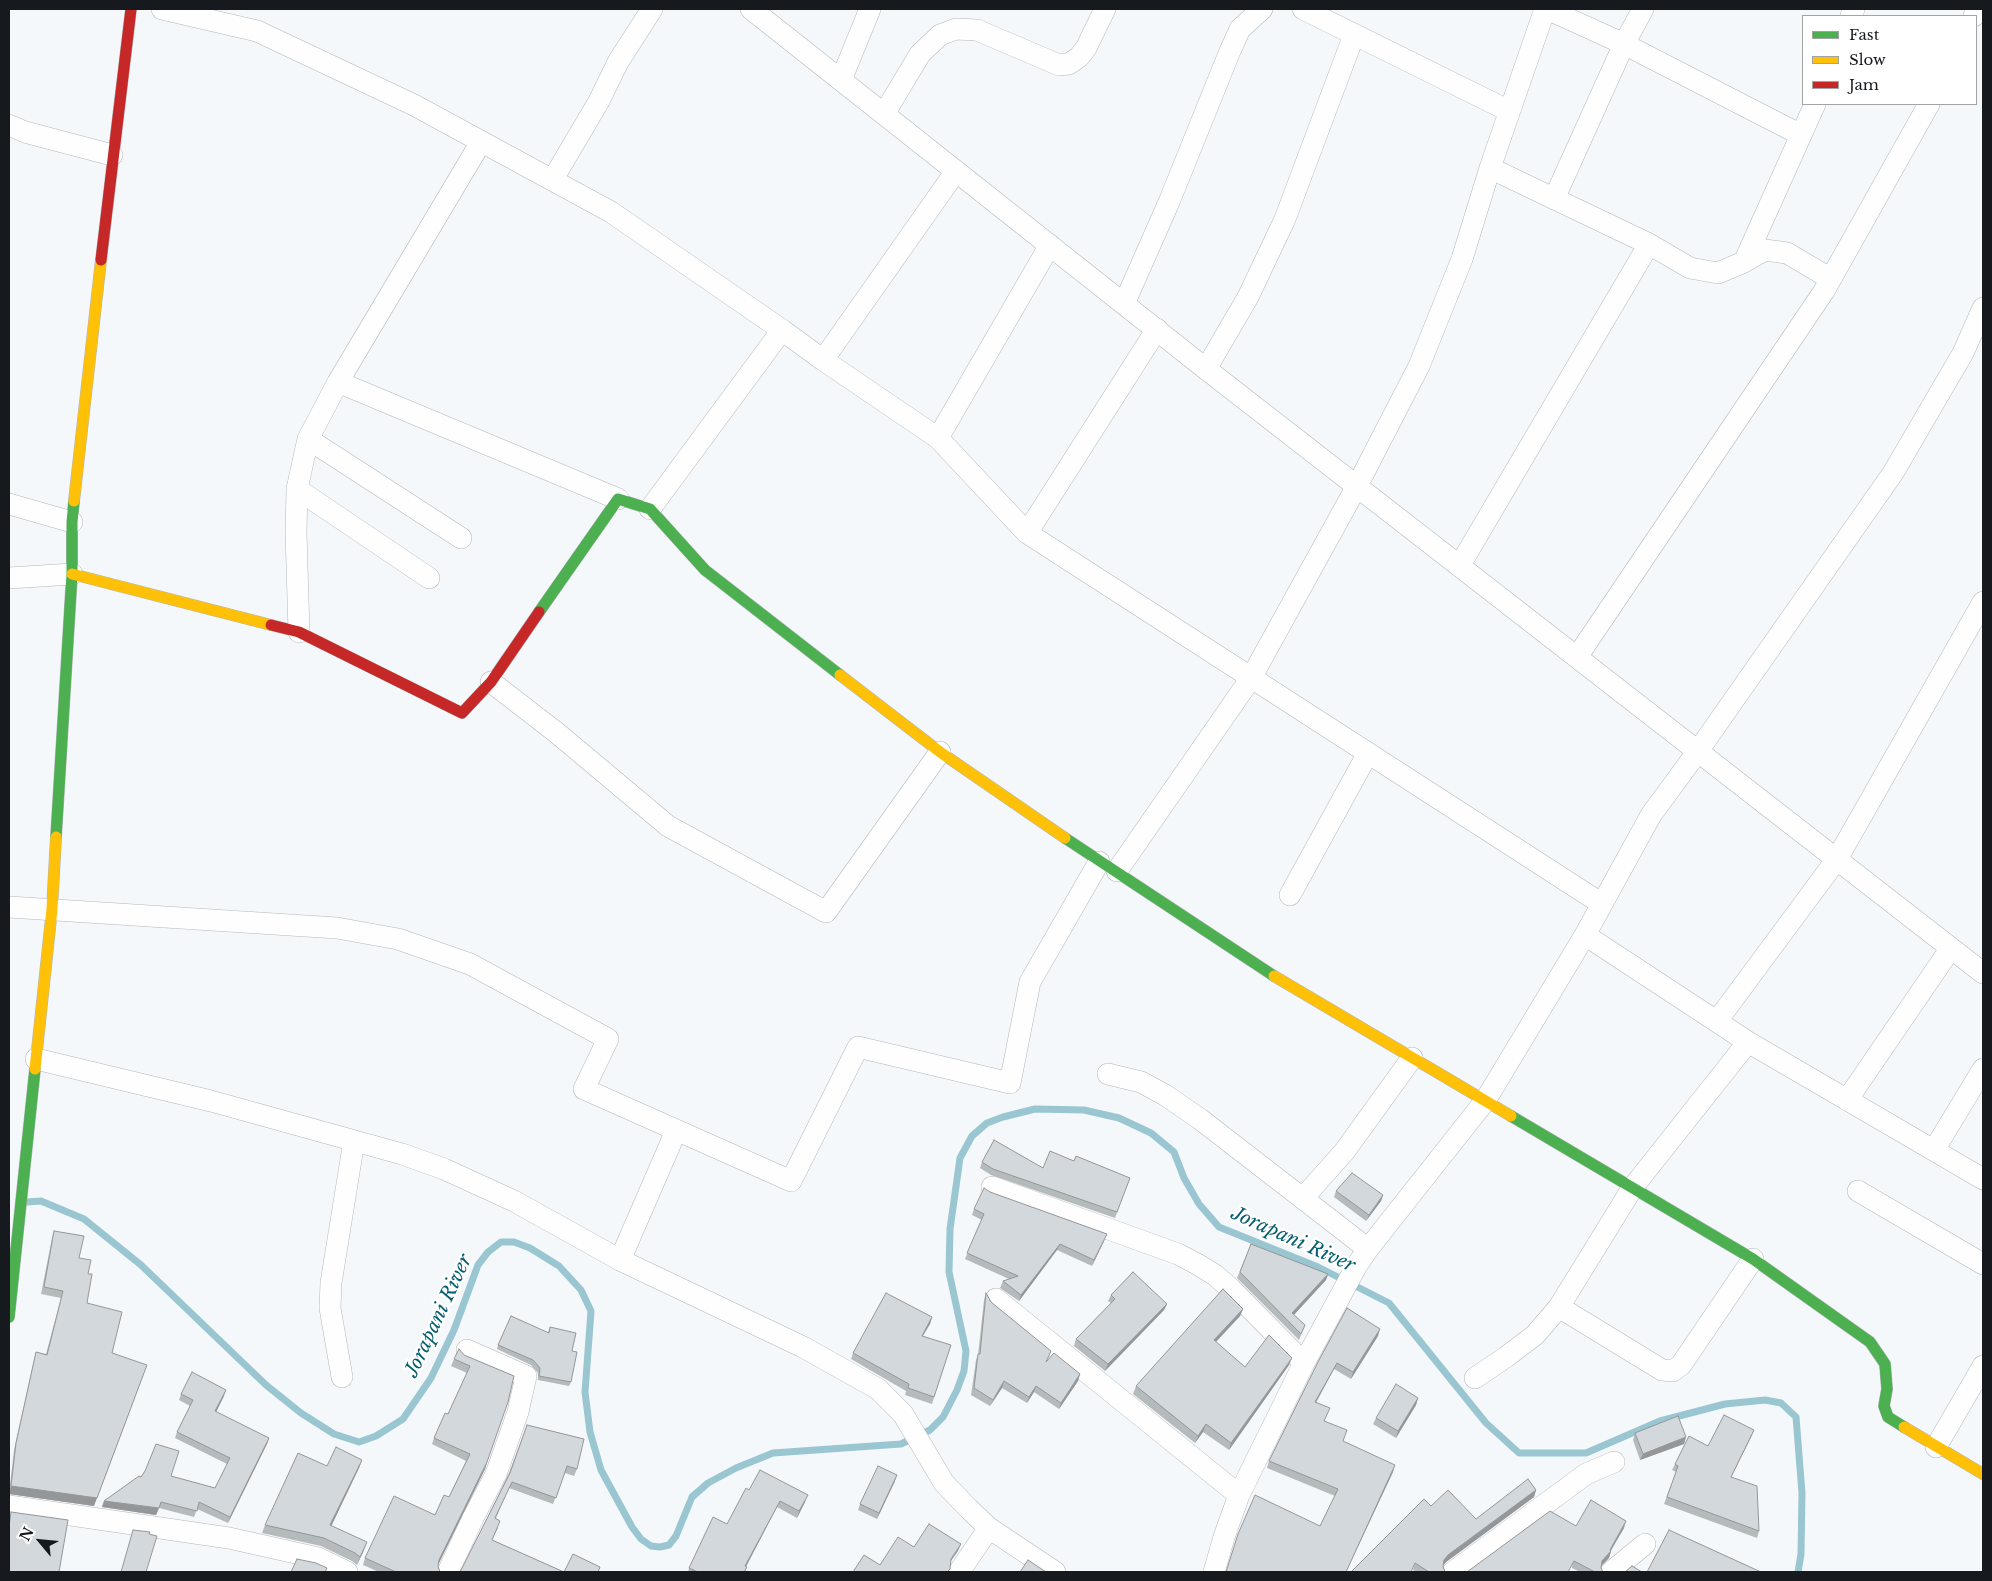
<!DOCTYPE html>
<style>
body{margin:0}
#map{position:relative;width:1992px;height:1581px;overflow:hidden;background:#f5f8fb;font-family:"Libre Baskerville",serif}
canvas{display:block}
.frame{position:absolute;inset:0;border:10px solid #161a1f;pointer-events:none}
.legend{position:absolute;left:1802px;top:15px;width:175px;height:90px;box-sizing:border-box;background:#fff;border:1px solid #a2a3a5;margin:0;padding:6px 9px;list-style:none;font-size:15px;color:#161a1f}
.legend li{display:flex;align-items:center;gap:10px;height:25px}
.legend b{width:25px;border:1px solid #a2a3a5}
.north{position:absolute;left:15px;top:1516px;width:50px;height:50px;-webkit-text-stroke:4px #fff;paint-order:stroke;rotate:298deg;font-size:14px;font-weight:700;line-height:20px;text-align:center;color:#161a1f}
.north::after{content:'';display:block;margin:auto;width:18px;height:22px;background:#161a1f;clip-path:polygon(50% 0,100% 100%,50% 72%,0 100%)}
</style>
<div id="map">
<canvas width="1992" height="1581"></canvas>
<div class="frame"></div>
<ul class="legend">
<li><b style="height:6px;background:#4caf50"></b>Fast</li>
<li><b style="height:6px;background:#ffc107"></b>Slow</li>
<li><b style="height:6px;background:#c62828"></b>Jam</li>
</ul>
<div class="north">N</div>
</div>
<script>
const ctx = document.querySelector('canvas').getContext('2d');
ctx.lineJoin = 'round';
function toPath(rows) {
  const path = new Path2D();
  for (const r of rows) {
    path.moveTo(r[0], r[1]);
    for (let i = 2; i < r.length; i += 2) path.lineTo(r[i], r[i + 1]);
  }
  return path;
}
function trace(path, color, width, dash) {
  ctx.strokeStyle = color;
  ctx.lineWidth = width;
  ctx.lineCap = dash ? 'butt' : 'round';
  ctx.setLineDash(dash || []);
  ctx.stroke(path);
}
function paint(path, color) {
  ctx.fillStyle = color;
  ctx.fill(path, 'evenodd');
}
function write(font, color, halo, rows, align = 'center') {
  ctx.font = font + ' "Libre Baskerville",serif';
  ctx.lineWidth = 5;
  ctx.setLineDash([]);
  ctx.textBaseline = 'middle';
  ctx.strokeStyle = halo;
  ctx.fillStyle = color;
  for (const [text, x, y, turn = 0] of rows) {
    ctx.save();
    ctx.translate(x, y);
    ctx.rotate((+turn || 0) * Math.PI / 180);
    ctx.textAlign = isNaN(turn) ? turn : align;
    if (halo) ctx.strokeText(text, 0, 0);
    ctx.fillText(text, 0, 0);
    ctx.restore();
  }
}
trace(toPath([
 [27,1202,41,1201,84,1219,141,1265,266,1385,301,1413,334,1434,359,1442,376,1436,403,1419,431,1378,454,1330,478,1265,488,1252,501,1242,514,1242,530,1248,559,1266,581,1290,591,1311,585,1392,590,1432,601,1470,632,1527,641,1539,651,1546,660,1547,669,1545,676,1536,692,1497,708,1483,736,1468,773,1453,901,1444,930,1430,943,1417,957,1390,964,1371,966,1351,949,1272,950,1229,960,1158,972,1136,987,1123,1003,1117,1035,1109,1084,1110,1119,1118,1151,1133,1174,1152,1184,1178,1199,1204,1219,1227,1318,1267,1389,1303,1486,1423,1519,1453,1586,1453,1660,1421,1725,1404,1765,1400,1781,1403,1796,1417,1802,1493,1801,1554,1798,1572]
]), '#9ac6d2', 7);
const street = toPath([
 [162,9,257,31,414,105,611,212,782,330,823,360,938,438,1027,533,1602,904],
 [751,9,1206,369,1983,973],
 [1303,9,1509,111],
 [1547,9,1624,44,1801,135],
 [1851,16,1854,9],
 [1974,16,1978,9],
 [841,80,870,9],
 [884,114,920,54,940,35,956,29,977,30,1059,65,1069,64,1079,57,1086,48,1105,9],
 [9,125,25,132,112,155],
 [1490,168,1649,244,1690,268,1718,273,1744,262,1765,250,1787,253,1831,279],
 [553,179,599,101,618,62,652,9],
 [1554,199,1624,44,1643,9],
 [1744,262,1815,104],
 [1124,304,1169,202,1230,51,1240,29,1262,9],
 [823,360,956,171],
 [1206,369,1248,297,1285,219,1354,35],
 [338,382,618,499],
 [938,438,1050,245],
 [308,439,461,538],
 [297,489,429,578],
 [9,504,72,522],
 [650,509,782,330],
 [1027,533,1157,329],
 [1460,565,1649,244],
 [9,578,72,574],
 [299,632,296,532,297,489,308,439,338,382,481,142],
 [1577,657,1824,291,1929,104],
 [491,682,557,733,668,826,826,912,940,752],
 [1117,871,1251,678,1357,486,1419,366,1462,259,1490,168,1545,9],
 [1290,895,1368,753],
 [9,907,337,928,398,939,470,964,608,1039,584,1089,791,1181,858,1047,1010,1083,1030,982,1099,862],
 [1585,935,1748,1042,1983,1179],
 [1717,1021,1837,859,1983,602],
 [36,1059,211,1101,402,1154,444,1169,514,1201,620,1260,803,1347,878,1389,903,1414,944,1483,969,1509,989,1528,1055,1572],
 [1108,1074,1141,1082,1165,1095,1200,1119,1368,1249],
 [1847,1100,1951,948],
 [1934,1150,1983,1069],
 [992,1187,1178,1254,1197,1264,1215,1275,1231,1289,1304,1363],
 [1858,1191,1983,1264],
 [1303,1198,1344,1152,1412,1058],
 [620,1260,676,1131],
 [996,1299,1239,1495],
 [1559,1307,1662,1370,1673,1371,1681,1365,1753,1259],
 [342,1377,330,1308,331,1283,354,1141],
 [1475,1378,1506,1357,1535,1335,1559,1307,1633,1187,1748,1042],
 [1936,1447,1983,1366],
 [9,1506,229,1538,318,1558,347,1572],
 [448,1572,473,1518,496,1474,518,1412,526,1376,467,1350],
 [959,1572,989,1528],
 [1214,1572,1224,1537,1239,1495,1304,1363,1357,1265,1368,1249,1485,1101,1585,935,1651,815,1698,751,1893,473,1963,353,1983,308],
 [1453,1572,1586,1474,1614,1462],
 [1611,1572,1645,1544]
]);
const fast = toPath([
 [539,612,618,499,650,509,705,570,840,675],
 [56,837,72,574,72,522,74,501],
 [1065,838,1274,976],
 [1511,1116,1753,1259,1870,1342,1885,1364,1887,1389,1884,1406,1888,1417,1904,1427],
 [9,1317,35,1069]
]);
const slow = toPath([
 [74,501,101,260],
 [72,574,271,625],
 [840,675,940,752,1065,838],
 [1274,976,1511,1116],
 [35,1069,52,909,56,837],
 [1904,1427,1983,1474]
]);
const jam = toPath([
 [101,260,131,9],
 [271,625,299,632,462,713,491,682,539,612]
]);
trace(street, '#b4b7bb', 22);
trace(fast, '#b4b7bb', 12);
trace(slow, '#b4b7bb', 12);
trace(jam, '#b4b7bb', 12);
trace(street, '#fefefe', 21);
trace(fast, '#4caf50', 11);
trace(slow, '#ffc107', 11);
trace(jam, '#c62828', 11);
paint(toPath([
 [1074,1161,1130,1178,1115,1218,991,1175,980,1168,982,1162,1043,1168],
 [1336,1191,1383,1195,1381,1201,1366,1221,1334,1197],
 [990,1192,1104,1241,1092,1266,1057,1250,1019,1301,1000,1288,1003,1281,1009,1279,965,1259,982,1220,972,1215,974,1209],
 [54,1231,79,1258,88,1274,87,1303,112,1353,94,1506,9,1494,14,1450,34,1360,36,1352,46,1354,61,1298,41,1294,52,1238],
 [1251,1244,1328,1274,1326,1280,1294,1315,1305,1325,1299,1340,1237,1278],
 [986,1293,991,1302,1047,1360,1080,1374,1078,1381,1059,1409,1034,1392,1027,1403,1002,1388,990,1406,971,1395,976,1360,978,1355,984,1300],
 [1111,1295,1167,1304,1164,1310,1105,1371,1074,1346,1076,1339,1111,1303,1108,1301],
 [1243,1309,1240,1316,1216,1342,1245,1367,1289,1365,1229,1450,1203,1432,1195,1443,1133,1394,1136,1386],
 [932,1317,930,1324,923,1336,951,1345,932,1404,905,1395,906,1391,851,1359,853,1353],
 [550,1327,572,1351,571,1382,569,1386,538,1380,538,1373,531,1365,497,1349,498,1345,548,1332],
 [1378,1336,1351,1379,1334,1369,1316,1403,1325,1421,1343,1441,1393,1472,1346,1572,1226,1572,1320,1526,1335,1496,1267,1468,1269,1461,1318,1362],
 [464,1355,514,1376,485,1469,439,1563,438,1566,440,1572,379,1572,363,1565,365,1558,435,1515,449,1497,466,1461,432,1444,434,1438,448,1414,467,1373,451,1366,454,1359],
 [181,1394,224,1396,216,1412,269,1438,267,1444,228,1523,197,1509,194,1517,159,1508,156,1515,102,1507,104,1501,141,1477,145,1471,171,1476,215,1488,227,1464,175,1438,177,1432,190,1406,179,1400],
 [1418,1398,1416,1405,1396,1438,1373,1424,1376,1418],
 [527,1425,577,1469,574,1476,565,1473,553,1504,509,1488,496,1518,498,1528,492,1540,564,1572,462,1570,509,1473],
 [1754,1430,1751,1437,1731,1477,1759,1531,1757,1538,1664,1504,1676,1472,1672,1470,1675,1464,1708,1446],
 [1635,1433,1686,1437,1684,1444,1640,1460,1633,1440],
 [362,1460,359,1468,331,1526,364,1550,357,1565,352,1561,321,1546,262,1533,265,1525,327,1466],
 [895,1481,877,1519,858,1510,860,1504],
 [749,1490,805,1502,797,1518,777,1507,746,1567,747,1567,745,1572,688,1572,689,1568,727,1524],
 [1536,1490,1534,1497,1446,1562,1443,1566,1445,1572,1417,1572,1413,1570,1431,1506,1476,1519],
 [1576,1526,1624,1528,1611,1551,1609,1558,1601,1566,1601,1568,1603,1572,1580,1572,1572,1568]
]), '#b5babd');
paint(toPath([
 [1383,1195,1381,1201,1366,1221,1369,1215],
 [1107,1234,1104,1241,1092,1266,1094,1260],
 [1060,1244,1057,1250,1019,1301,1021,1295],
 [1328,1274,1326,1280,1290,1319,1292,1313],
 [1167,1304,1164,1310,1105,1371,1108,1364],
 [1243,1309,1240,1316,1211,1347,1214,1340],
 [932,1317,930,1324,919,1342,922,1336],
 [1380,1329,1378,1336,1351,1379,1353,1372],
 [1292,1358,1289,1365,1229,1450,1231,1443],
 [1337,1363,1334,1369,1312,1409,1315,1402],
 [144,1373,94,1506,9,1494,11,1486],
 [1080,1374,1078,1381,1059,1409,1061,1403],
 [1004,1381,1002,1388,990,1406,993,1400],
 [1036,1386,1034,1392,1027,1403,1029,1397],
 [226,1390,224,1396,213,1418,215,1411],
 [1418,1398,1416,1405,1396,1438,1398,1431],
 [1206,1424,1203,1432,1195,1443,1198,1436],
 [1754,1430,1751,1437,1728,1484,1731,1477],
 [1686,1437,1684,1444,1640,1460,1643,1454],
 [269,1438,267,1444,228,1523,230,1517],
 [362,1460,359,1468,328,1533,330,1525],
 [487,1462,485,1469,437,1567,439,1560],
 [1395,1465,1393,1472,1346,1572],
 [897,1475,895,1481,877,1519,879,1513],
 [1536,1490,1534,1497,1446,1562,1442,1567,1444,1560,1448,1555],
 [808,1495,805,1502,797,1518,799,1511],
 [104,1501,159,1508,156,1515,102,1507],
 [780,1501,777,1507,743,1572,745,1566],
 [1626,1521,1624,1528,1609,1553,1611,1551,1609,1558,1599,1568,1602,1561,1610,1550],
 [367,1542,364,1550,357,1565,360,1557],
 [961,1544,958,1551,948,1565,951,1559]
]), '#94979a');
const building = toPath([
 [994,1140,1043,1168,1050,1151,1074,1161,1076,1156,1130,1178,1117,1212,993,1169,982,1162,994,1140],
 [1352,1173,1383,1195,1369,1215,1336,1191,1352,1173],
 [984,1188,990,1192,1107,1234,1094,1260,1060,1244,1021,1295,1003,1281,1018,1276,967,1253,984,1214,974,1209,984,1188],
 [54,1231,84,1236,79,1258,91,1260,88,1274,92,1274,87,1303,122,1312,112,1353,147,1365,97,1498,11,1486,16,1443,36,1352,47,1355,63,1291,44,1287,54,1231],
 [1251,1244,1328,1274,1292,1313,1305,1325,1301,1334,1240,1272,1251,1244],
 [1133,1272,1167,1304,1108,1364,1076,1339,1115,1299,1111,1295,1133,1272],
 [1223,1289,1243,1309,1214,1340,1245,1367,1269,1335,1292,1358,1231,1443,1206,1424,1198,1436,1136,1386,1223,1289],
 [886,1293,932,1317,922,1336,951,1345,934,1397,908,1388,909,1384,853,1353,886,1293],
 [986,1293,991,1302,1051,1351,1046,1362,1054,1353,1080,1374,1061,1403,1036,1386,1029,1397,1004,1381,993,1400,974,1388,978,1354,980,1354,986,1293],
 [1347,1308,1380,1329,1353,1372,1337,1363,1315,1402,1330,1408,1324,1421,1347,1430,1343,1441,1395,1465,1346,1572,1226,1572,1238,1534,1255,1495,1320,1526,1338,1489,1269,1461,1318,1362,1347,1308],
 [511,1316,549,1333,550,1327,576,1333,572,1351,577,1352,571,1382,539,1376,540,1368,533,1360,498,1345,511,1316],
 [459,1349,464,1355,514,1376,508,1402,487,1462,439,1560,438,1566,440,1572,396,1572,365,1558,394,1496,435,1515,444,1495,449,1497,470,1454,434,1438,445,1413,448,1414,470,1366,454,1359,459,1349],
 [192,1372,226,1390,215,1411,269,1438,230,1517,199,1502,197,1511,161,1502,159,1508,104,1501,139,1476,141,1477,145,1471,156,1444,179,1451,171,1476,215,1488,230,1458,177,1432,193,1400,181,1394,192,1372],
 [1396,1384,1418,1398,1398,1431,1376,1418,1396,1384],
 [1724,1415,1754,1430,1731,1477,1757,1486,1759,1531,1667,1497,1678,1466,1675,1464,1689,1436,1708,1446,1724,1415],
 [1678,1416,1686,1437,1643,1454,1635,1433,1678,1416],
 [527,1425,584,1439,577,1469,567,1466,556,1498,512,1482,495,1518,500,1521,492,1540,564,1572,573,1554,600,1567,598,1572,460,1572,510,1473,527,1425],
 [336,1447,362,1460,330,1525,367,1542,360,1557,355,1553,324,1538,265,1525,298,1453,327,1466,336,1447],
 [878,1466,897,1475,879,1513,860,1504,878,1466],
 [760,1470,808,1495,799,1511,780,1501,745,1566,747,1567,744,1572,698,1572,689,1568,713,1517,727,1524,746,1488,749,1490,760,1470],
 [1528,1479,1536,1490,1448,1555,1444,1560,1443,1566,1445,1572,1429,1572,1415,1563,1411,1572,1351,1572,1424,1499,1431,1506,1448,1490,1476,1519,1528,1479],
 [1591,1500,1626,1521,1610,1550,1611,1551,1602,1561,1601,1568,1603,1572,1595,1572,1574,1561,1568,1572,1467,1572,1550,1511,1576,1526,1591,1500],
 [11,1512,68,1520,59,1572,9,1572,9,1527,11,1512],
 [929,1524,961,1544,951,1559,950,1569,947,1572,853,1572,864,1555,880,1565,898,1537,914,1547,929,1524],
 [133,1530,150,1532,149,1534,157,1536,146,1572,121,1572,133,1530],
 [1669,1530,1761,1572,1647,1572,1669,1530],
 [297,1559,316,1563,327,1568,325,1572,291,1572,297,1559],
 [1028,1560,1046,1572,1020,1572,1028,1560],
 [1632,1566,1642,1572,1625,1572,1632,1566]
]);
paint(building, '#d3d8dc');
trace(building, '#94979a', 1);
write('italic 19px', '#065e70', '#fff', [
 ["Jorapani River",1293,1240,24],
 ["Jorapani River",439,1316,-65]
]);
</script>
